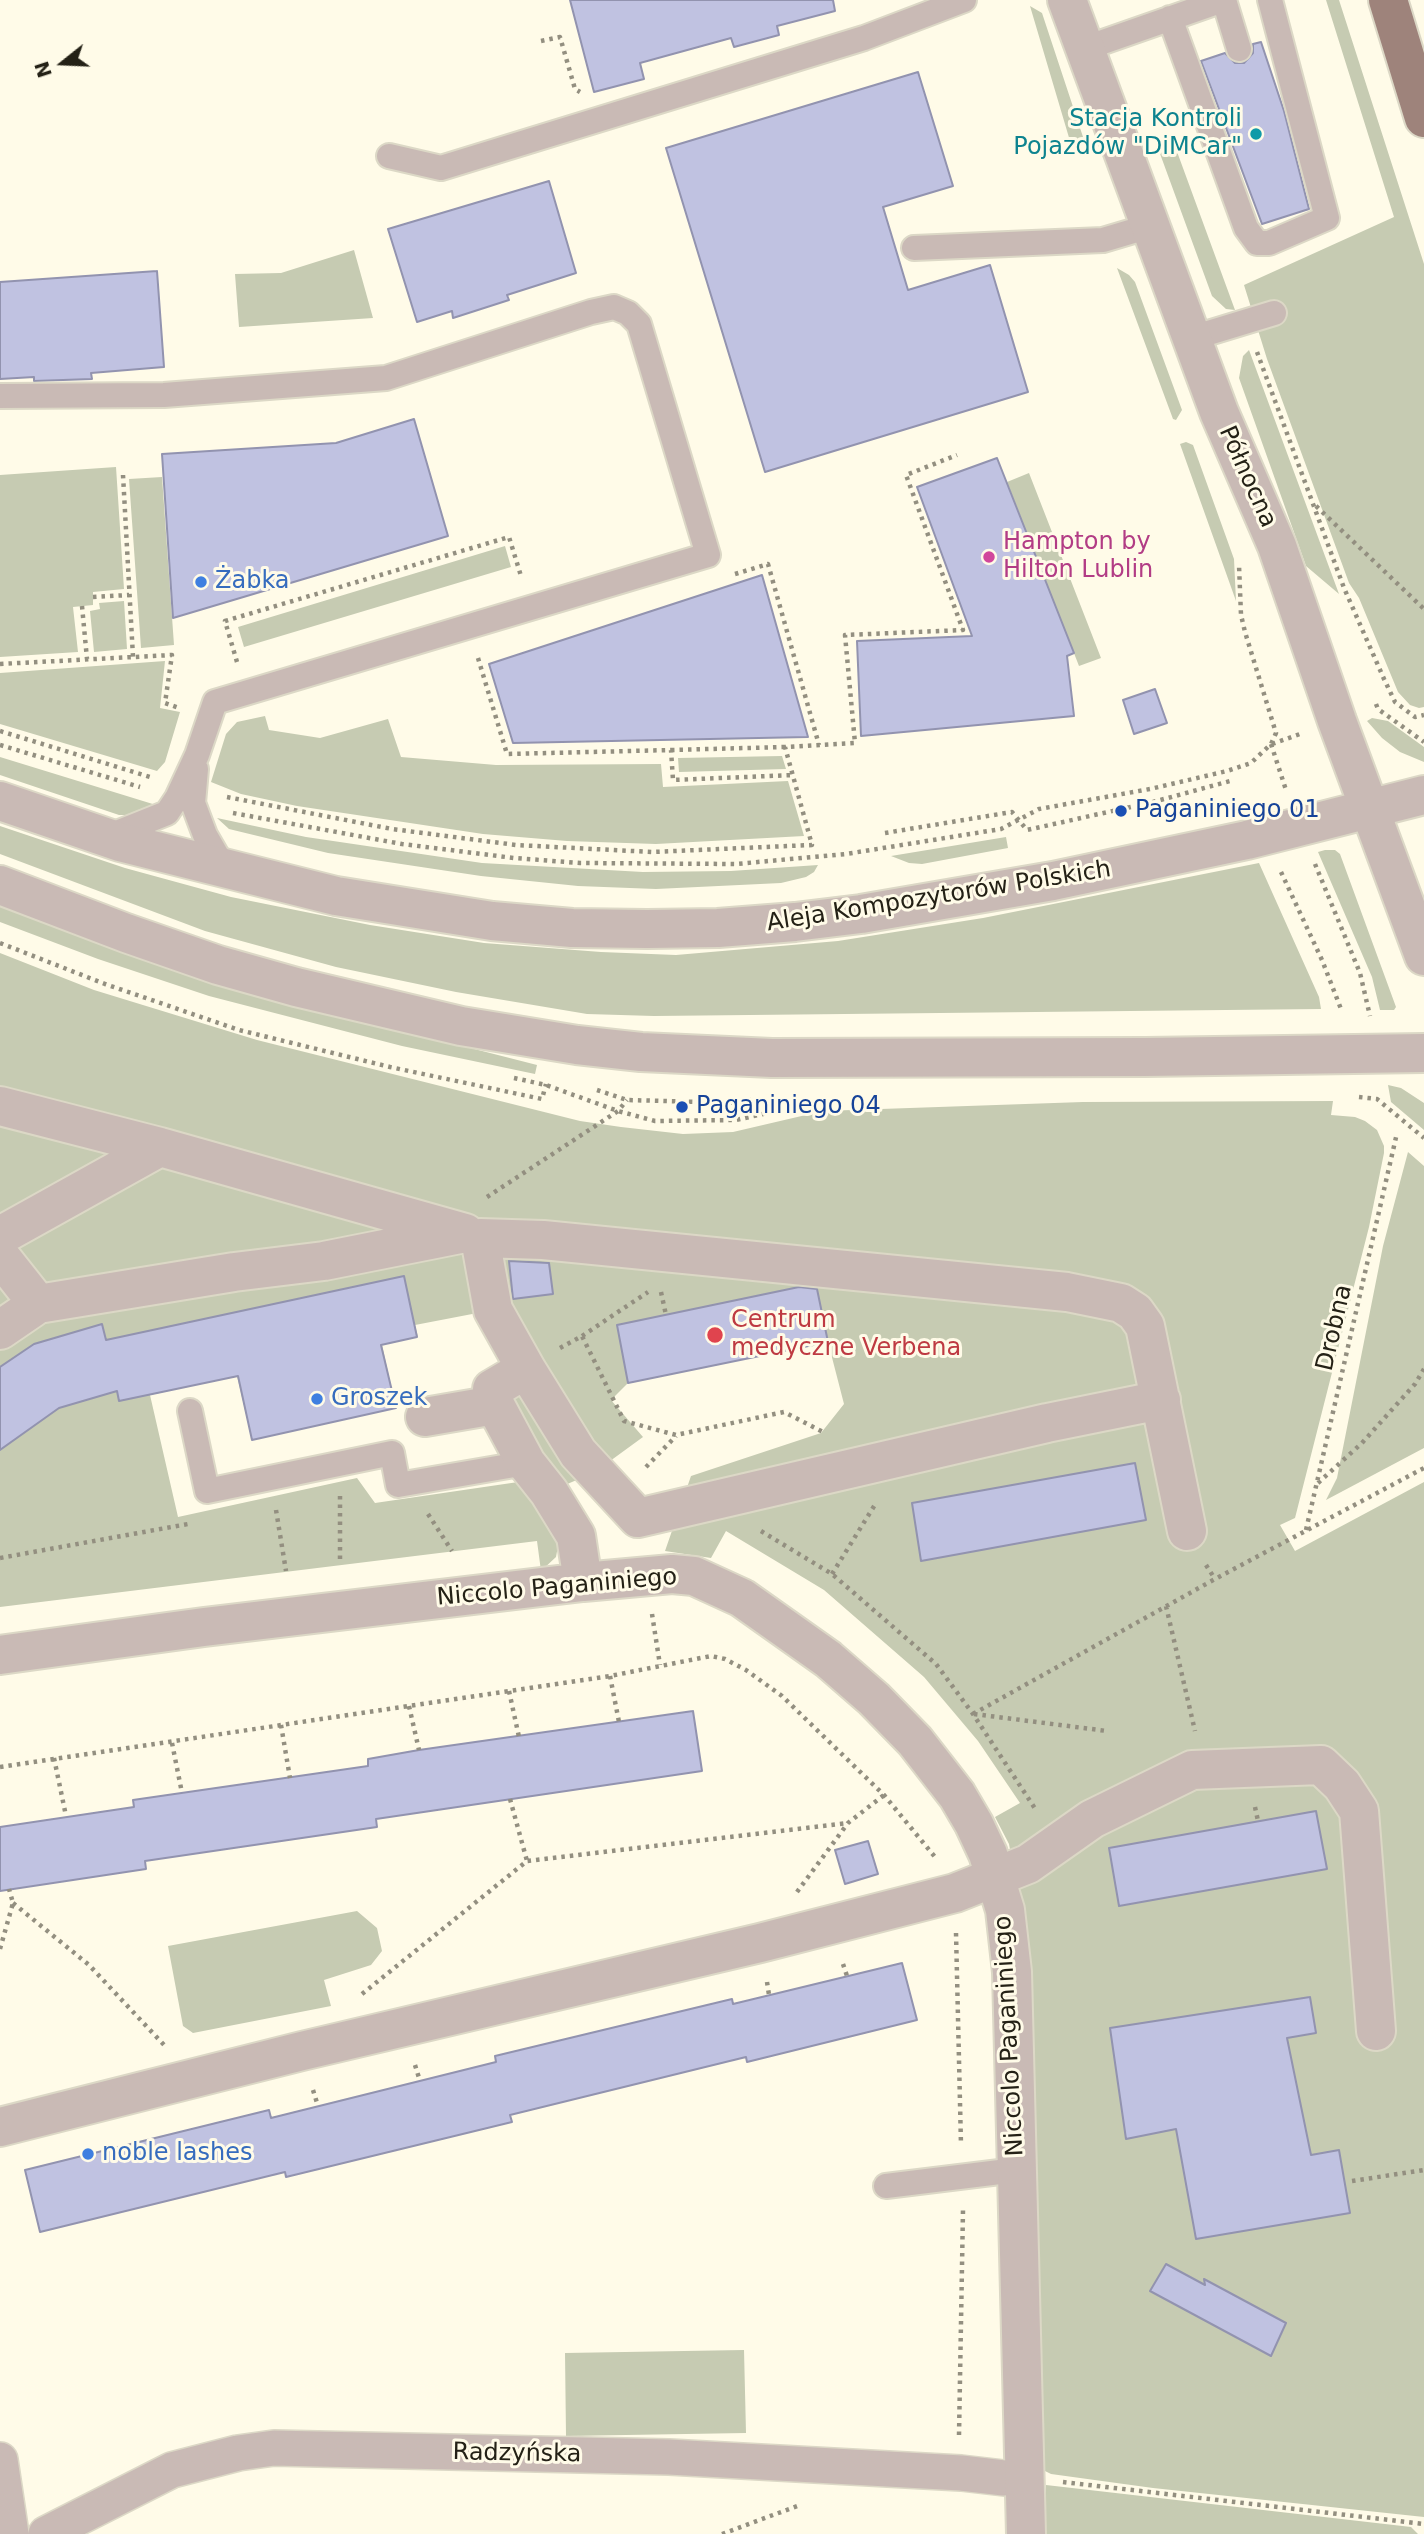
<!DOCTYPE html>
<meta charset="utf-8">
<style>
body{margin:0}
#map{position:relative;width:1424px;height:2534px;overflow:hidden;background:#fffbe8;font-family:"DejaVu Sans",sans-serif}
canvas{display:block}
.north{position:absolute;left:28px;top:28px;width:70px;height:70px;-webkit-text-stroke:5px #fffbe8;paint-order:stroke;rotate:252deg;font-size:19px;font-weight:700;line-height:28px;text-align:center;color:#242116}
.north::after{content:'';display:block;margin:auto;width:24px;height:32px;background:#242116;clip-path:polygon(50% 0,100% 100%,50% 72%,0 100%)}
</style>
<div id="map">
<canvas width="1424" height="2534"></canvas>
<div class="north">N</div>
</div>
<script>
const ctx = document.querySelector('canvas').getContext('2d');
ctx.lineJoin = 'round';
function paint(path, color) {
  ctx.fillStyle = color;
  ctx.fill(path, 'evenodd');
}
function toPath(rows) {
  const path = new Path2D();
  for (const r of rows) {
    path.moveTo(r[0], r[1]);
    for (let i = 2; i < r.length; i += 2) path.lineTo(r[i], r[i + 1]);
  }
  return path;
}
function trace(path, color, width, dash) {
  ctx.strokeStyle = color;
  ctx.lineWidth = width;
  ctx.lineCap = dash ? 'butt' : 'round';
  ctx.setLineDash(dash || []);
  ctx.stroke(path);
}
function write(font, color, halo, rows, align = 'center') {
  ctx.font = font + ' "DejaVu Sans",sans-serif';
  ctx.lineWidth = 6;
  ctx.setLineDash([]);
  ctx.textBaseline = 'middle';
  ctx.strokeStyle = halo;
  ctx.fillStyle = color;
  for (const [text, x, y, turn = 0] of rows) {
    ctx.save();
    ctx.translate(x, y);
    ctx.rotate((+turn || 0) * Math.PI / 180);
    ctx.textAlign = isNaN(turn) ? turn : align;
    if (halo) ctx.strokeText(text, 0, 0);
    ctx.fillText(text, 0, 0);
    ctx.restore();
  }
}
paint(toPath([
 [1326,0,1339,0,1424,264,1424,707,1419,708,1410,705,1398,692,1359,598,1349,583,1267,359,1244,285,1394,217],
 [1030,6,1042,13,1085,143,1078,145,1070,141],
 [1172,138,1235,310,1226,309,1212,296,1155,140],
 [354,250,373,318,239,327,235,274,281,273],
 [1117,268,1129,275,1135,282,1182,410,1176,420,1173,419],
 [1249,350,1339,594,1306,566,1239,378,1243,356],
 [1186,442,1193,445,1234,559,1236,601,1180,444],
 [116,467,124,589,93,592,93,605,73,607,78,652,0,657,0,475],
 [1029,473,1101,658,1079,666,1007,482],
 [162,477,174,645,141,648,129,479],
 [505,546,511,567,244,647,238,627],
 [124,601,127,649,94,652,90,611,100,609,99,603],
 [165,661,160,708,180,712,165,762,157,771,0,724,0,673],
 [265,716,269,730,320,738,388,719,401,757,496,765,661,764,663,787,788,781,804,836,656,844,567,841,483,834,297,806,241,794,211,782,226,734,237,722],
 [1372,718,1388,721,1424,747,1424,762,1400,752,1382,738,1367,721],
 [782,756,786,769,679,772,678,758],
 [0,757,156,805,131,815,119,815,0,775],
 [217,818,306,837,482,863,643,872,731,871,818,865,814,872,806,877,781,883,656,889,578,886,481,876,328,853,229,829],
 [0,826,125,868,231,897,370,925,484,943,601,952,676,955,838,941,983,918,1259,863,1319,997,1321,1009,654,1016,587,1014,456,992,336,967,205,931,0,854],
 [1006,837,1008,848,922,864,909,863,891,856],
 [1325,850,1335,850,1340,854,1396,1007,1394,1010,1380,1010,1372,977,1318,852],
 [0,906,99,944,220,984,537,1065,535,1074,402,1046,209,996,98,959,0,922],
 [0,953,94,990,257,1040,580,1121,621,1127,683,1134,733,1132,823,1111,1083,1102,1333,1101,1331,1115,1355,1117,1365,1121,1377,1130,1384,1146,1384,1153,1369,1227,1295,1518,1280,1525,1295,1551,1424,1482,1424,2517,1153,2488,1051,2474,1045,2471,1042,2464,1027,1941,1009,1844,995,1817,1020,1803,978,1741,924,1677,824,1590,726,1531,711,1558,665,1551,691,1476,821,1433,844,1404,828,1342,628,1383,611,1400,643,1437,595,1472,549,1492,495,1405,525,1369,493,1310,415,1325,418,1337,382,1345,396,1408,252,1440,237,1376,150,1395,178,1517,357,1478,375,1503,525,1481,554,1533,558,1546,556,1557,541,1571,537,1541,0,1607],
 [1388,1085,1401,1088,1424,1103,1424,1130,1391,1102],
 [1408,1152,1424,1166,1424,1448,1326,1500,1337,1478,1383,1246],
 [357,1911,377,1928,382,1951,371,1965,324,1980,331,2006,193,2033,183,2026,168,1946],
 [744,2350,746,2433,566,2436,565,2353],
 [1046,2485,1411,2527,1418,2534,1046,2534]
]), '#c6cbb2');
const building = toPath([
 [570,0,833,0,835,11,777,26,779,35,734,47,731,38,640,63,644,79,594,92,570,0],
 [1261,42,1284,111,1309,209,1262,224,1201,61,1225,53,1235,63,1244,63,1253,53,1253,44,1261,42],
 [918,72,953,186,883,207,908,290,990,265,1028,392,765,472,666,148,918,72],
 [549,181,576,273,507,295,509,300,453,318,452,311,417,322,388,229,549,181],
 [157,271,164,367,91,373,92,379,34,381,34,377,0,379,0,282,157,271],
 [414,419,448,536,173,618,162,454,336,443,414,419],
 [997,458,1074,653,1067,656,1074,716,861,736,857,641,972,636,917,487,997,458],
 [762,575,808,737,513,743,489,664,762,575],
 [1155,689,1167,723,1134,734,1123,700,1155,689],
 [509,1261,549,1263,553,1294,513,1299,509,1261],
 [404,1276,417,1337,381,1345,396,1408,252,1440,238,1376,119,1401,117,1391,59,1408,0,1450,0,1367,34,1344,102,1324,106,1340,404,1276],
 [799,1287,817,1289,828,1342,628,1383,617,1325,799,1287],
 [1135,1463,1146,1520,921,1561,912,1503,1135,1463],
 [693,1711,702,1771,376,1819,377,1827,145,1861,146,1869,0,1891,0,1827,134,1807,133,1800,368,1766,368,1759,419,1750,693,1711],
 [1316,1811,1327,1869,1119,1906,1109,1848,1316,1811],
 [868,1841,878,1874,845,1884,835,1850,868,1841],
 [902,1963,917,2020,747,2062,746,2057,510,2115,512,2122,286,2177,285,2172,40,2232,25,2170,269,2110,271,2118,496,2062,495,2056,732,1999,733,2004,902,1963],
 [1310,1997,1316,2033,1287,2038,1311,2155,1339,2150,1350,2213,1196,2239,1176,2129,1126,2139,1110,2028,1310,1997],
 [1166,2264,1205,2285,1204,2279,1286,2323,1271,2356,1150,2291,1166,2264]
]);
paint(building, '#c0c2e1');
trace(building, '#9293af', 2);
const service = toPath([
 [1224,0,1239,49],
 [1170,18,1246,228,1257,243,1269,243,1327,218,1270,0],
 [1083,49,1223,0],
 [389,156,441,168,864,38,964,0],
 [914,248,1103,240,1150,226],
 [1192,338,1274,313],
 [0,396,164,395,386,378,591,312,614,307,628,313,639,324,708,555,215,702,197,755,177,798,167,813,107,837],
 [196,769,193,803,205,835,223,866],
 [190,1411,207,1491,392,1453,398,1485,526,1463],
 [886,2186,1016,2170]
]);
const pedestrian = toPath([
 [0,2460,11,2534],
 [46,2534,172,2470,238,2453,274,2448,669,2457,961,2473,1004,2478]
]);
const minor = toPath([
 [0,1106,160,1147,465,1233,324,1261,234,1272,38,1304,0,1330],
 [0,1236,160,1147],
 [0,1256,38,1304],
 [526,1369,578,1453,638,1518,1047,1423,1161,1400],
 [425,1417,495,1405],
 [583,1582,576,1536,549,1492,526,1463,495,1405,492,1389,526,1369,493,1310,480,1238,543,1240,1067,1292,1121,1303,1135,1312,1145,1326,1187,1531],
 [0,1655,204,1627,583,1582,672,1574,694,1576,742,1598,828,1659,874,1699,915,1741,957,1795,974,1824,988,1854,1005,1910,1012,1972,1026,2534],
 [0,2127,302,2051,760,1943,955,1893,1028,1864,1092,1819,1192,1770,1321,1765,1342,1785,1359,1811,1376,2031]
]);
const tertiary = toPath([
 [1067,0,1219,412,1277,546,1337,721,1424,956],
 [0,801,120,842,336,896,492,921,572,928,647,929,718,928,795,922,861,914,1053,881,1247,840,1424,795],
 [0,885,126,933,218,965,296,987,461,1026,577,1045,641,1052,772,1058,1145,1057,1424,1053]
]);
const primary = toPath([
 [1388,0,1424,118]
]);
trace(service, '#dcd8c6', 28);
trace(pedestrian, '#dcd8c6', 38);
trace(minor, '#dcd8c6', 42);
trace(tertiary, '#dcd8c6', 42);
trace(primary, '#dcd8c6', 42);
trace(toPath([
 [541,41,560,37,575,89,580,92],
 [1257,352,1344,588,1384,679,1395,702,1415,717,1424,715],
 [123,475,133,657],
 [1316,506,1424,609],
 [735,574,768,564,819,745],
 [93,597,129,595],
 [82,606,87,659],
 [478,658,507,754,671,750,673,780,794,775],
 [237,662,225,621,509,537,521,576],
 [0,664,172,655,165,703,179,708],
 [1376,704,1378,709,1424,742],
 [0,731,150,777],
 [1271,744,1286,790],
 [1272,744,1300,734],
 [0,745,140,787],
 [671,750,785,747],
 [227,797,392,829,516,845,652,852,812,845,785,747,855,743,845,635,963,630,906,475,957,455],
 [233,813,402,844,514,858,580,863,736,864,846,854,1001,829,1039,809,1150,789,1227,771,1251,763,1271,744,1276,733,1245,632,1241,615,1239,565],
 [885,833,1012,812,1027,830,1153,802,1230,781],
 [1315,864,1360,973,1370,1016],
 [1281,872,1322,960,1341,1009],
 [0,943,105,984,239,1030,390,1067,542,1099,546,1084],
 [514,1078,546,1085,618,1111,655,1121,736,1120,822,1101],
 [597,1090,627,1100,738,1103,754,1099],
 [1359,1097,1377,1099,1424,1138],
 [487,1197,618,1111,627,1100],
 [661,1292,666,1315],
 [582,1336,648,1292],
 [560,1348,582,1336,624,1421,676,1435,784,1412,825,1433],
 [646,1467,676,1436],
 [1318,1483,1362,1443,1415,1384,1424,1369],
 [340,1496,340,1564],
 [276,1510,286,1571],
 [428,1514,452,1551],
 [1306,1530,1397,1133],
 [761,1531,832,1574,936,1664,973,1714,1036,1810],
 [0,1558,188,1524],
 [1206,1565,1215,1579],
 [832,1574,876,1503],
 [1166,1606,1195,1731],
 [652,1614,660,1665],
 [610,1676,619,1722],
 [509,1691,519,1737],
 [409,1706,419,1750],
 [973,1714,1215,1579,1424,1468],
 [974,1714,1107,1731],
 [281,1725,290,1778],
 [172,1743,182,1793],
 [54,1758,66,1816],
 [0,1767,610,1676,711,1656,725,1659,746,1670,782,1696,884,1795,935,1857],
 [510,1799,527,1861],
 [1255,1807,1258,1821],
 [797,1892,848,1823,884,1795],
 [13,1903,89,1965,165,2046],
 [956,1933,961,2145],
 [0,1949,13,1903,9,1889],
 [843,1964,847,1976],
 [767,1982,769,1995],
 [362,1994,527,1861,848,1823],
 [415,2065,420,2081],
 [313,2090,318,2106],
 [1352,2181,1424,2170],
 [959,2435,963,2210],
 [1063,2482,1424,2524],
 [722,2534,800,2505]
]), '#938f80', 4.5, [3.5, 5]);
trace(service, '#c9bab5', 24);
trace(pedestrian, '#c9bab5', 35);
trace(minor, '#c9bab5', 38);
trace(tertiary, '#c9bab5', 38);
trace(primary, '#9e837b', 38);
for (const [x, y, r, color] of [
 [1256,134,7,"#0f9aa8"],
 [989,557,7,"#d1479c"],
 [201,582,7,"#3f7fe0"],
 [1121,811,7,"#1a4fb4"],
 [682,1107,7,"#1a4fb4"],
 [715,1335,9,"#e0444e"],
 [317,1399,7,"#3f7fe0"],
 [88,2154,7,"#3f7fe0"]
]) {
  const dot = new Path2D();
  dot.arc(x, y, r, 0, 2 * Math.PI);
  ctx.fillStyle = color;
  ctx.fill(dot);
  trace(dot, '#fffbe8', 2.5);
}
write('24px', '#0d838f', '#fffbe8', [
 ["Stacja Kontroli",1242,120],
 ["Pojazdów \"DiMCar\"",1242,148]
], 'right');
write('24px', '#242116', '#fffbe8', [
 ["Północna",1247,477,66],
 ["Aleja Kompozytorów Polskich",939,897,-9],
 ["Drobna",1335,1328,-77],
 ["Niccolo Paganiniego",557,1588,-5],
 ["Niccolo Paganiniego",1010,2036,-93],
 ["Radzyńska",517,2454,1]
]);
write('24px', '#b23c85', '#fffbe8', [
 ["Hampton by",1003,543],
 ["Hilton Lublin",1003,571]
], 'left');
write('24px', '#366cbe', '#fffbe8', [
 ["Żabka",215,582],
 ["Groszek",331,1399],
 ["noble lashes",102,2154]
], 'left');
write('24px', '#164399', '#fffbe8', [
 ["Paganiniego 01",1135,811],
 ["Paganiniego 04",696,1107]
], 'left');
write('24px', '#be3a42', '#fffbe8', [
 ["Centrum",731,1321],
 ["medyczne Verbena",731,1349]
], 'left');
</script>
